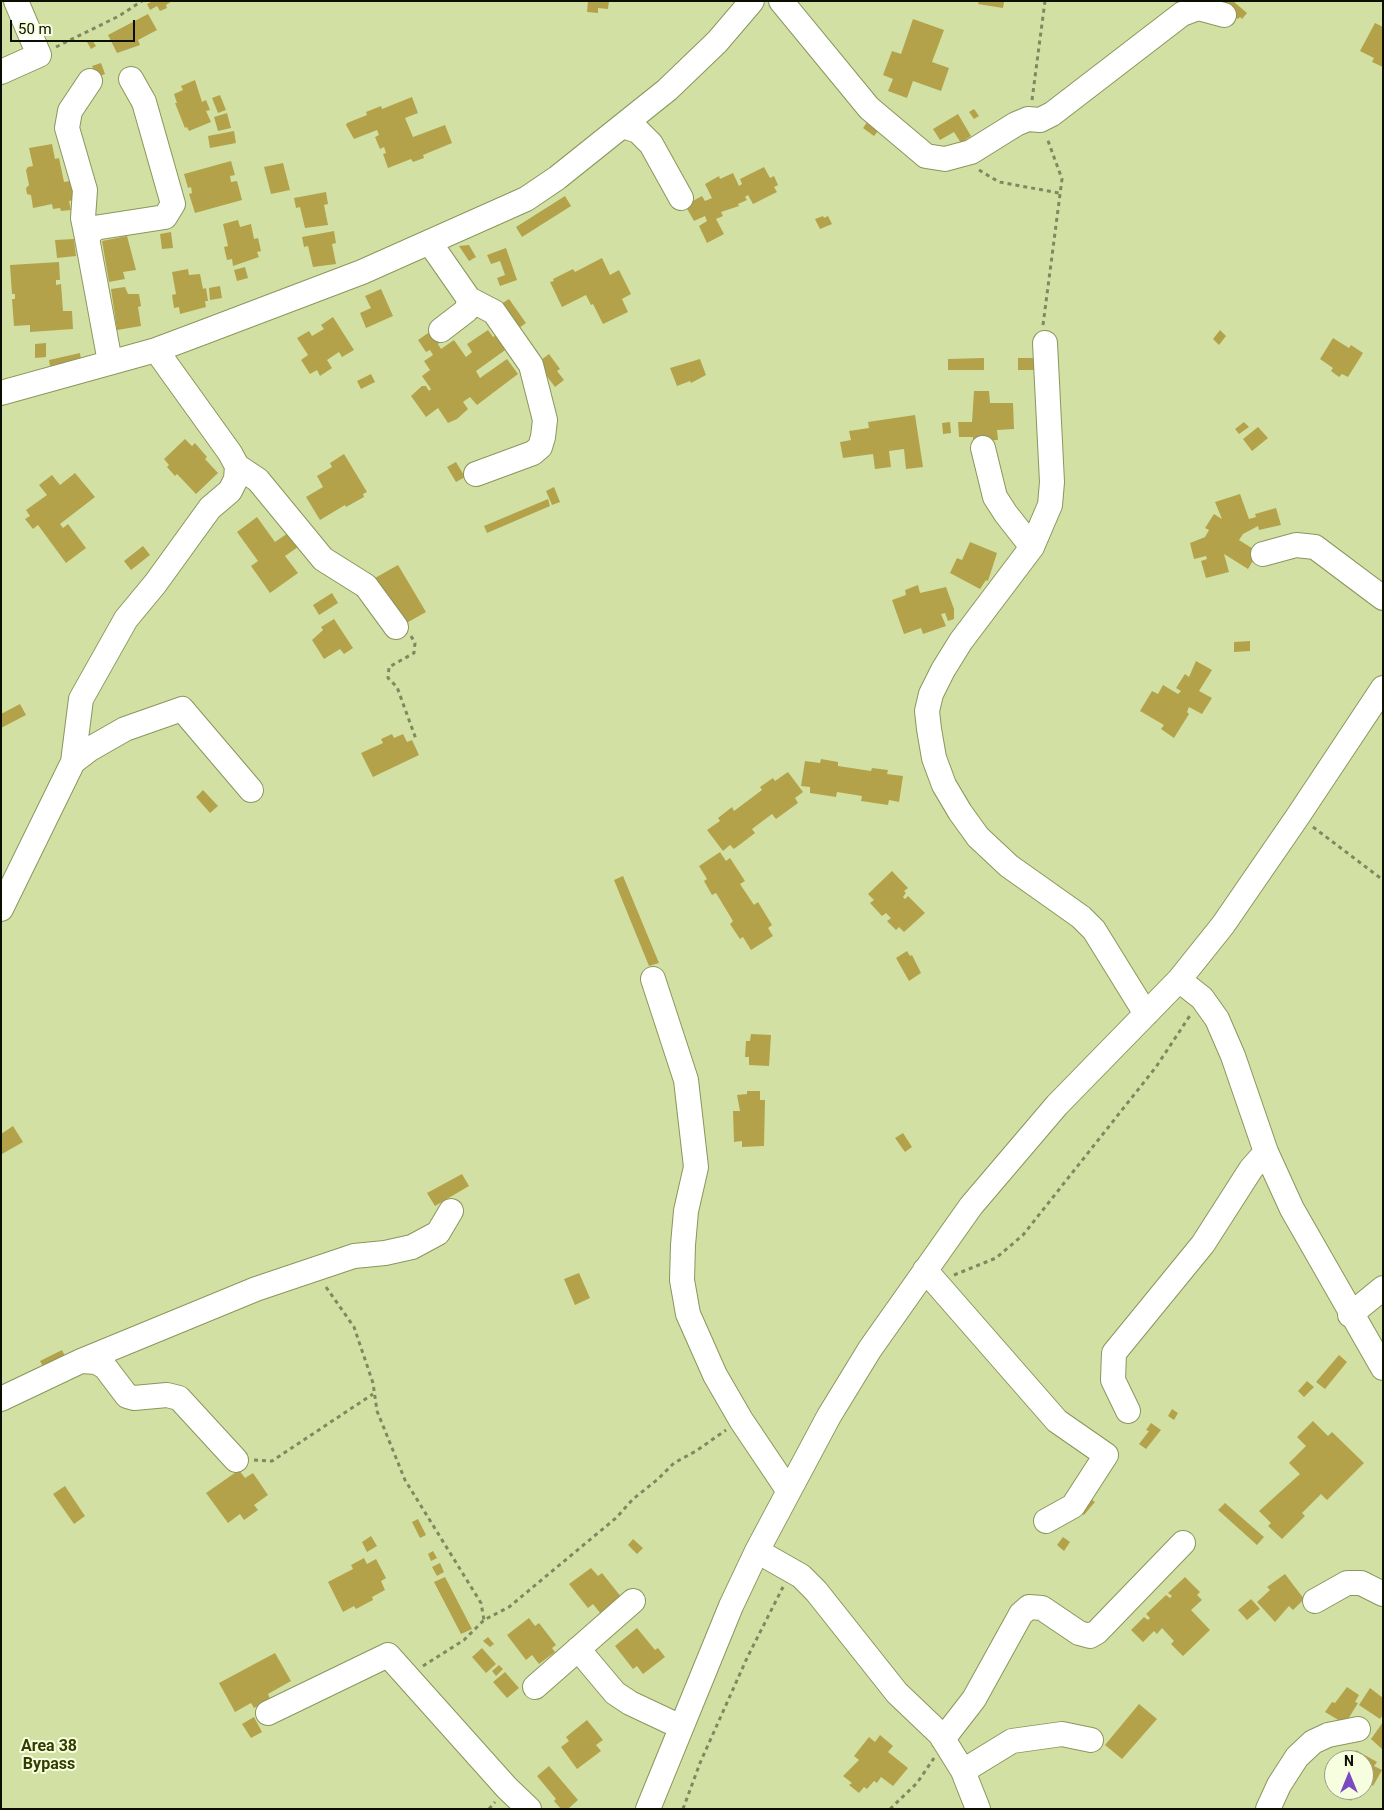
<!DOCTYPE html>
<style>
body{margin:0}
#map{position:relative;width:1384px;height:1810px;overflow:hidden;background:#d2e1a3;font-family:Roboto,sans-serif}
canvas{display:block}
.frame{position:absolute;inset:0;border:2px solid #0b0f00;pointer-events:none}
.north{position:absolute;left:1324px;top:1750px;width:50px;height:50px;box-sizing:border-box;background:#f6fedf;border:1px solid #989e86;border-radius:50%;rotate:0deg;font-size:14px;font-weight:700;line-height:20px;text-align:center;color:#0b0f00}
.north::after{content:'';display:block;margin:auto;width:18px;height:22px;background:#7a4ac2;clip-path:polygon(50% 0,100% 100%,50% 72%,0 100%)}
.scale{position:absolute;left:10px;top:20px;width:125px;height:22px;box-sizing:border-box;border:2px solid #0b0f00;border-top:0;padding-left:6px;font-size:15px;line-height:18px;white-space:nowrap;color:#0b0f00;-webkit-text-stroke:4px #f6fedf;paint-order:stroke}
</style>
<div id="map">
<canvas width="1384" height="1810"></canvas>
<div class="frame"></div>
<div class="north">N</div>
<div class="scale">50 m</div>
</div>
<script>
const ctx = document.querySelector('canvas').getContext('2d');
ctx.lineJoin = 'round';
function paint(path, color) {
  ctx.fillStyle = color;
  ctx.fill(path, 'evenodd');
}
function toPath(rows) {
  const path = new Path2D();
  for (const r of rows) {
    path.moveTo(r[0], r[1]);
    for (let i = 2; i < r.length; i += 2) path.lineTo(r[i], r[i + 1]);
  }
  return path;
}
function trace(path, color, width, dash) {
  ctx.strokeStyle = color;
  ctx.lineWidth = width;
  ctx.lineCap = dash ? 'butt' : 'round';
  ctx.setLineDash(dash || []);
  ctx.stroke(path);
}
function write(font, color, halo, rows, align = 'center') {
  ctx.font = font + ' Roboto,sans-serif';
  ctx.lineWidth = 4;
  ctx.setLineDash([]);
  ctx.textBaseline = 'middle';
  ctx.strokeStyle = halo;
  ctx.fillStyle = color;
  for (const [text, x, y, turn = 0] of rows) {
    ctx.save();
    ctx.translate(x, y);
    ctx.rotate((+turn || 0) * Math.PI / 180);
    ctx.textAlign = isNaN(turn) ? turn : align;
    if (halo) ctx.strokeText(text, 0, 0);
    ctx.fillText(text, 0, 0);
    ctx.restore();
  }
}
paint(toPath([
 [153,1,172,1,166,5,167,8,160,11,157,6,150,10,147,4],
 [588,1,609,1,608,9,598,8,598,13,587,12],
 [979,1,1002,1,1004,2,1003,8,978,4],
 [1224,1,1233,1,1247,13,1242,19,1240,17,1238,19,1224,9,1223,3],
 [148,14,157,30,138,40,140,45,117,53,108,35],
 [913,19,944,30,932,62,949,68,941,91,913,81,907,98,888,91,893,79,883,75,892,51,901,54],
 [1375,23,1383,27,1383,67,1372,62,1374,58,1360,51],
 [92,40,96,46,91,49,87,42],
 [101,63,105,74,97,77,92,66],
 [195,80,202,102,206,100,210,110,206,111,211,122,189,131,187,127,185,128,175,103,177,103,174,94,183,90,181,86],
 [220,95,226,110,218,113,212,98],
 [412,97,418,113,405,118,413,137,445,125,452,143,423,155,424,158,413,162,411,159,388,168,383,154,386,153,384,147,380,149,375,137,379,135,377,130,354,139,346,125,347,123,367,115,366,112,381,106,382,109],
 [974,109,979,116,974,119,969,112],
 [227,113,231,128,218,131,214,117],
 [958,114,971,136,961,143,954,132,940,140,933,129],
 [868,121,879,130,874,136,863,128],
 [234,131,236,143,210,148,208,136],
 [52,144,55,159,59,158,64,182,77,180,78,199,69,201,71,210,61,211,60,208,53,209,52,204,33,208,31,195,27,194,26,188,29,185,26,170,28,167,33,166,29,148],
 [231,161,235,175,230,176,231,182,237,181,242,200,195,213,189,194,192,193,191,187,188,188,184,174],
 [283,163,290,190,271,194,264,167],
 [764,167,770,178,774,176,778,185,774,187,777,192,753,204,748,195,745,197,747,200,738,204,739,206,721,212,723,216,716,219,724,234,707,243,699,226,707,221,705,216,694,221,685,205,702,196,705,201,712,198,705,184,719,176,720,179,733,173,739,186,742,184,740,179],
 [326,192,328,204,324,205,328,225,305,228,300,207,296,208,294,198],
 [565,196,571,206,522,237,516,227],
 [823,216,824,218,828,216,832,224,820,229,815,219],
 [238,220,240,227,251,224,254,239,258,238,261,251,257,252,259,257,233,266,232,259,227,260,224,247,228,246,223,224],
 [334,231,336,243,332,244,336,264,313,267,308,246,304,247,302,237],
 [171,232,173,248,162,249,160,234],
 [127,236,136,270,123,272,125,279,109,282,102,241],
 [74,239,76,256,57,258,55,240],
 [469,245,476,257,469,261,459,246],
 [506,248,517,280,500,286,497,278,505,275,500,261,491,264,487,255],
 [602,258,610,275,619,270,631,294,622,299,628,312,603,324,593,304,591,305,586,295,562,307,550,282,554,281,553,279,573,269,575,272],
 [59,262,60,280,56,280,56,285,61,284,63,311,72,311,73,329,30,332,30,325,14,326,12,299,15,299,15,294,12,294,10,265],
 [245,267,248,278,237,281,234,270],
 [188,269,189,275,200,274,203,289,206,288,208,301,205,301,206,307,180,314,179,307,174,308,172,295,176,294,172,272],
 [220,286,222,298,210,300,209,288],
 [125,287,128,294,139,294,141,306,138,307,141,326,117,330,111,289],
 [381,289,393,316,366,328,360,313,371,308,365,296],
 [509,299,526,323,515,331,498,306],
 [333,317,354,350,342,357,339,352,327,360,332,368,320,376,317,370,310,374,301,360,308,355,297,338,309,331,312,336,324,329,321,325],
 [434,329,442,341,438,344,441,349,454,340,466,357,472,352,467,344,488,330,493,337,498,334,508,348,476,371,480,378,507,359,518,374,477,405,470,397,463,402,468,409,457,419,448,423,438,408,426,417,411,396,422,386,426,386,429,391,431,389,422,376,430,370,424,361,433,355,430,350,426,352,418,340],
 [1220,330,1226,336,1219,345,1213,339],
 [1333,338,1349,348,1351,345,1363,353,1348,377,1342,374,1339,377,1331,371,1333,368,1320,359],
 [46,343,46,357,35,358,35,344],
 [80,353,81,360,50,366,49,360],
 [549,354,560,369,557,371,564,380,555,387,537,363],
 [984,358,984,370,948,370,948,359],
 [1018,358,1040,358,1040,370,1018,370],
 [700,359,706,375,691,383,690,381,677,386,670,368],
 [371,374,375,382,361,389,357,381],
 [974,391,989,391,990,403,1013,403,1014,429,997,430,998,440,973,441,973,437,959,437,958,422,972,422],
 [915,415,923,467,906,469,904,449,889,451,891,467,875,469,873,454,843,458,840,442,851,440,849,431,869,428,868,422],
 [950,422,951,433,943,434,942,423],
 [1244,422,1249,427,1239,434,1235,429],
 [1258,427,1268,438,1252,451,1243,439],
 [185,439,192,446,195,443,207,457,205,459,218,473,196,494,177,474,175,476,167,467,169,465,164,459],
 [344,454,367,492,363,494,364,497,346,507,345,505,320,520,306,497,323,487,317,476,332,467,330,463],
 [456,462,465,477,456,482,447,467],
 [75,473,95,497,60,524,63,528,68,524,86,548,66,563,38,525,33,529,25,519,30,516,26,510,47,495,39,485,52,475,60,485],
 [554,487,560,502,552,505,546,491],
 [1240,494,1249,519,1256,517,1255,514,1276,508,1281,525,1259,530,1258,526,1243,534,1239,540,1258,552,1248,569,1224,554,1229,572,1206,578,1201,561,1207,559,1206,556,1194,559,1190,543,1205,537,1209,530,1205,528,1214,514,1222,519,1215,502],
 [548,499,550,506,487,533,484,526],
 [257,517,275,542,288,533,298,547,285,556,298,573,270,593,251,566,258,561,237,532],
 [970,542,997,553,988,581,986,580,980,589,950,573,957,558,962,560],
 [143,546,150,555,131,570,124,561],
 [398,565,426,612,403,625,375,578],
 [918,585,920,593,946,587,954,609,954,619,948,621,945,613,941,614,946,626,923,634,921,628,904,634,892,600,906,595,905,590],
 [332,593,338,603,319,615,313,605],
 [334,619,353,648,344,654,340,649,324,659,312,640,323,630,321,627],
 [1250,641,1250,651,1234,652,1234,642],
 [1196,661,1212,670,1199,691,1212,698,1202,714,1189,707,1187,712,1189,714,1174,738,1161,729,1164,725,1140,711,1152,691,1158,694,1163,685,1178,694,1181,691,1176,688,1185,674,1189,677],
 [20,704,26,715,1,728,1,714],
 [392,734,394,738,403,734,407,742,412,740,419,755,373,777,361,753,383,743,381,739],
 [821,759,838,762,838,766,871,771,872,768,888,770,887,774,903,776,899,802,889,800,888,805,861,801,862,796,837,792,836,797,810,793,810,787,801,786,805,761,820,763],
 [788,772,803,792,795,798,798,803,776,819,772,814,752,829,755,833,734,849,730,845,723,851,707,830,720,821,718,818,732,807,734,811,762,790,760,787,773,778,775,781],
 [203,790,218,806,210,813,196,797],
 [720,852,726,861,730,858,745,881,740,884,754,905,758,902,772,925,768,928,773,936,751,950,743,937,740,939,730,924,733,921,716,893,712,895,704,881,707,879,699,866],
 [892,871,908,888,904,891,906,893,903,897,905,899,908,896,925,913,904,932,899,927,896,930,887,921,891,918,886,913,882,916,870,903,874,900,868,894],
 [623,876,659,963,649,966,614,880],
 [907,951,910,956,912,955,921,973,909,981,896,958],
 [751,1034,771,1035,769,1066,749,1065,749,1057,745,1057,746,1041,750,1041],
 [747,1091,760,1091,760,1100,765,1100,764,1146,742,1147,742,1141,734,1142,733,1111,740,1111,737,1095,747,1094],
 [13,1126,23,1142,2,1154,1,1134],
 [903,1133,912,1147,905,1152,895,1138],
 [462,1174,469,1186,435,1206,427,1193],
 [579,1273,590,1298,575,1305,564,1279],
 [62,1350,66,1358,45,1370,40,1361],
 [1339,1355,1347,1362,1325,1389,1316,1382],
 [1307,1381,1314,1387,1304,1397,1298,1391],
 [1172,1409,1178,1413,1174,1420,1168,1416],
 [1313,1421,1328,1436,1332,1432,1364,1463,1327,1500,1321,1494,1302,1513,1305,1516,1282,1539,1268,1526,1271,1523,1259,1511,1300,1474,1289,1463,1306,1446,1297,1437],
 [1151,1423,1161,1430,1146,1449,1139,1444,1149,1431,1146,1430],
 [239,1470,245,1478,253,1473,268,1495,254,1505,258,1510,244,1520,240,1514,228,1523,206,1493],
 [65,1486,85,1516,74,1524,53,1494],
 [1089,1498,1095,1502,1084,1515,1079,1511],
 [1225,1503,1264,1537,1257,1545,1218,1510],
 [418,1519,426,1535,420,1538,412,1522],
 [371,1536,377,1546,367,1552,362,1542],
 [1063,1537,1070,1542,1064,1551,1057,1545],
 [633,1539,643,1548,637,1554,628,1545],
 [433,1551,437,1558,431,1561,428,1554],
 [364,1558,367,1564,376,1559,386,1578,381,1581,385,1590,372,1597,373,1600,356,1609,354,1606,343,1612,328,1582,353,1569,351,1565],
 [440,1563,444,1572,437,1576,432,1567],
 [591,1568,598,1576,602,1573,622,1598,601,1614,593,1604,588,1608,569,1584],
 [1285,1574,1304,1599,1293,1610,1289,1606,1275,1622,1257,1602,1270,1590,1267,1587],
 [445,1577,472,1629,461,1634,434,1582],
 [1185,1577,1200,1592,1197,1595,1202,1600,1191,1610,1210,1630,1183,1656,1171,1644,1174,1641,1162,1628,1157,1634,1154,1631,1143,1642,1131,1630,1144,1617,1148,1620,1150,1618,1146,1614,1166,1595,1170,1598,1172,1596,1168,1593],
 [1251,1599,1260,1609,1247,1620,1238,1610],
 [529,1618,535,1626,539,1623,556,1645,552,1648,555,1652,539,1664,532,1655,526,1660,507,1635],
 [637,1628,655,1650,658,1648,665,1657,643,1674,637,1666,633,1669,615,1646],
 [488,1637,494,1644,490,1647,483,1641],
 [482,1648,496,1664,486,1673,472,1657],
 [275,1653,291,1681,268,1694,270,1699,254,1708,251,1703,235,1712,219,1683],
 [499,1665,503,1669,496,1676,492,1671],
 [505,1672,519,1688,507,1698,493,1682],
 [1347,1687,1359,1695,1355,1702,1358,1703,1345,1724,1325,1712,1332,1702,1335,1703],
 [1370,1688,1383,1698,1383,1715,1380,1719,1359,1705],
 [1139,1704,1157,1719,1122,1759,1105,1745],
 [254,1717,262,1732,251,1738,242,1724],
 [587,1720,603,1740,596,1745,601,1751,577,1769,561,1747,569,1741,566,1737],
 [1383,1722,1383,1750,1371,1739],
 [880,1735,893,1746,888,1752,908,1768,893,1786,881,1777,877,1783,874,1781,867,1789,864,1787,859,1793,849,1785,852,1783,843,1776,859,1760,854,1756,869,1737,875,1742],
 [1356,1750,1377,1762,1374,1766,1382,1770,1373,1786,1369,1783,1364,1791,1364,1760,1340,1760,1341,1758,1344,1759,1349,1752,1354,1755],
 [549,1766,578,1800,568,1809,561,1809,554,1801,556,1799,537,1776],
 [1346,1790,1356,1792,1351,1801,1342,1795]
]), '#b3a24a');
const minor = toPath([
 [781,1,869,108,926,156,945,159,971,152,1016,124,1028,119,1040,120,1052,114,1182,14,1198,8,1224,15],
 [1,72,39,55,16,1],
 [623,126,638,131,651,144,681,198],
 [87,238,83,218,85,190,67,128,70,111,90,81],
 [430,243,469,299,467,310,441,330],
 [469,299,494,312,531,365,545,420,543,437,540,447,533,453,476,474],
 [1045,343,1052,482,1050,505,1032,547,961,641,943,670,931,694,927,711,929,729,934,758,944,785,960,812,978,837,1009,866,1081,917,1094,930,1146,1014],
 [110,362,87,238,94,228,165,217,173,204,144,102,131,79],
 [1,393,156,350,204,332,362,272,526,199,557,178,667,90,717,42,752,1],
 [983,448,995,497,1006,514,1032,547],
 [237,466,258,480,323,559,366,586,396,627],
 [1263,554,1296,545,1315,547,1383,598],
 [73,762,90,749,125,729,182,709,251,790],
 [1,909,73,762,81,699,126,619,155,584,210,508,230,491,236,479,237,466,230,453,156,350],
 [653,979,686,1080,696,1167,686,1211,683,1245,682,1280,688,1314,715,1375,741,1420,788,1490],
 [1179,980,1202,998,1217,1019,1233,1056,1266,1152,1292,1209,1383,1368],
 [925,1270,1057,1421,1106,1455,1073,1506,1046,1521],
 [1350,1315,1383,1288],
 [81,1361,96,1362,105,1367,127,1396,134,1398,167,1395,179,1398,236,1460],
 [1,1399,81,1361,256,1289,354,1256,385,1253,412,1247,438,1233,451,1211],
 [1128,1411,1113,1380,1114,1353,1203,1244,1251,1169,1266,1152],
 [757,1551,801,1576,816,1591,897,1693,940,1734,963,1771,978,1809],
 [1315,1601,1347,1583,1361,1583,1383,1594],
 [578,1649,615,1693,630,1703,681,1727],
 [535,1687,633,1601],
 [268,1713,388,1655,507,1788,529,1809],
 [943,1739,974,1699,1021,1614,1029,1607,1042,1608,1079,1633,1090,1636,1097,1632,1183,1543],
 [963,1771,1012,1741,1062,1734,1091,1740],
 [648,1809,731,1606,757,1551,829,1416,870,1349,971,1206,1057,1105,1179,980,1223,925,1298,816,1383,688],
 [1268,1809,1279,1785,1297,1757,1313,1742,1328,1735,1358,1729]
]);
trace(minor, '#8a965c', 26);
trace(toPath([
 [56,47,119,16,142,1],
 [1032,100,1045,1],
 [979,170,999,182,1059,193],
 [1043,325,1062,179,1047,138],
 [411,636,415,643,414,653,389,667,388,678,397,687,416,739],
 [1313,827,1383,880],
 [954,1275,996,1258,1023,1235,1156,1067,1191,1014],
 [326,1287,354,1327,373,1383,377,1411,405,1480,481,1603,484,1620],
 [254,1460,272,1461,373,1394],
 [423,1666,464,1640,484,1620,509,1607,616,1518,633,1499,658,1479,674,1463,696,1451,726,1430],
 [489,1809,495,1802],
 [683,1809,700,1763,747,1658,783,1587],
 [890,1809,917,1783,934,1758]
]), '#7f895f', 3, [4, 4]);
trace(minor, '#fff', 24);
write('bold 16px', '#343d00', '#f6fedf', [
 ["Area 38",49,1747],
 ["Bypass",49,1765]
]);
</script>
